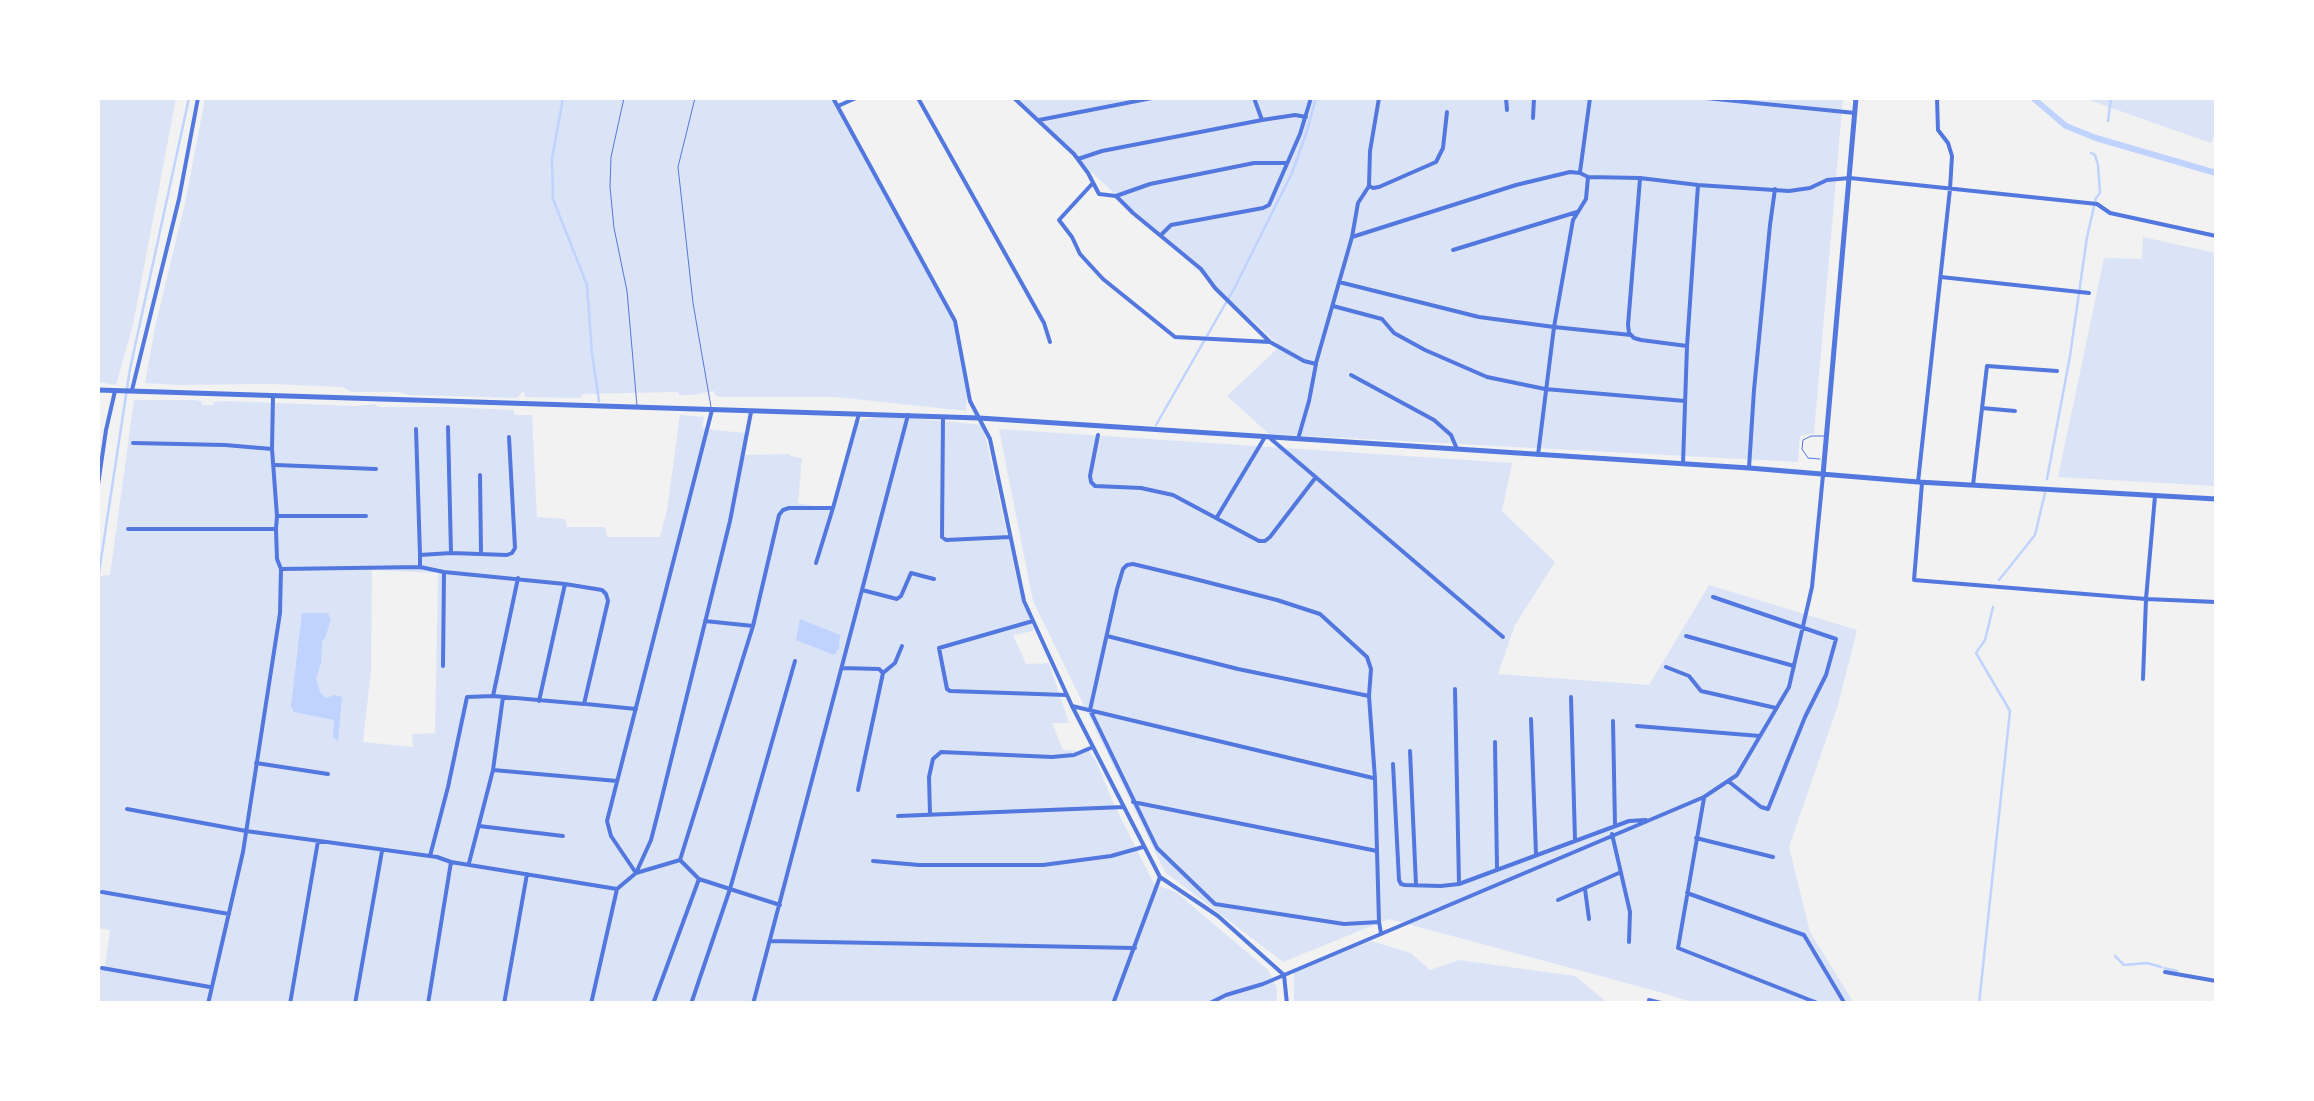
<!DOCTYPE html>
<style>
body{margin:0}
#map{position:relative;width:2314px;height:1101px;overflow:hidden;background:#f2f2f2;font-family:Lora,serif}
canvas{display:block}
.frame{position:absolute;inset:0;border:100px solid #fff;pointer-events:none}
</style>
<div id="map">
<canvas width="2314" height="1101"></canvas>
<div class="frame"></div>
</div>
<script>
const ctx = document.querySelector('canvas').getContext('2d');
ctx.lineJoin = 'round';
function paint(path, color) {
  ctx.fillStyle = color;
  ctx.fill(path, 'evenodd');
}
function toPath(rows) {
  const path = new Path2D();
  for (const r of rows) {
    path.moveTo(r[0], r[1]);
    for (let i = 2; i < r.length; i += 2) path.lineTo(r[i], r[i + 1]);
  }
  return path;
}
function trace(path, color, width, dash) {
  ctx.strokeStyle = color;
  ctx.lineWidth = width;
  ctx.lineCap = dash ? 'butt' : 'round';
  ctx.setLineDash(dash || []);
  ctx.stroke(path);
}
paint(toPath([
 [98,98,176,98,133,325,116,385,98,382],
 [205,98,834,98,957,323,967,396,966,411,836,397,720,397,715,395,714,391,692,395,679,395,678,392,583,394,580,398,525,397,525,393,522,392,517,398,409,395,398,392,352,392,342,387,270,384,178,385,145,383,155,327,186,199],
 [1011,98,1843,98,1814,433,1800,436,1798,462,1269,434,1227,396,1280,346],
 [2083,98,2216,98,2216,132,2211,143],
 [2143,237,2216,253,2215,486,2058,477,2104,258,2142,259],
 [134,400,194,400,201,401,202,405,214,405,214,402,225,401,356,406,375,404,378,407,448,407,513,410,515,415,532,415,537,517,565,519,567,527,605,527,607,537,660,537,667,509,680,415,704,417,702,427,713,430,747,433,744,455,790,454,790,456,802,458,798,503,834,510,855,422,876,417,915,418,983,425,1020,593,1034,631,1013,635,1026,664,1049,663,1069,723,1052,723,1063,750,1079,751,1086,746,1097,763,1112,800,1154,884,1176,892,1268,970,1277,988,1277,1003,98,1003,98,967,105,967,110,930,98,928,98,576,110,575],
 [372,570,438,573,435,733,412,734,413,747,363,742,371,671],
 [999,429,1512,463,1502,511,1555,562,1515,625,1498,674,1649,685,1709,585,1857,630,1838,705,1789,847,1810,932,1854,1003,1695,1003,1656,991,1389,919,1283,962,1165,872,1033,601],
 [1371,941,1411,953,1430,970,1459,960,1575,976,1608,1003,1294,1004,1294,971]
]), '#dbe4f7');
paint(toPath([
 [302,613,328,613,331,620,325,638,322,641,321,663,316,679,320,692,326,698,334,695,342,697,338,741,333,737,334,720,294,712,291,706],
 [800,619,840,635,839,648,834,655,796,640]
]), '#bfd3fe');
trace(toPath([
 [563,98,552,159,553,199,587,285,592,354,599,401],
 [2108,121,2111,98],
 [1156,425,1235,287,1292,173,1306,134,1316,98],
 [2047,479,2070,356,2087,237,2096,198,2100,193,2098,165,2095,155,2091,153],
 [98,579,130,369,189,98],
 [1999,580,2035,535,2045,493],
 [2115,956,2124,965,2147,963,2161,967],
 [2164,968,2177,971],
 [1979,1004,2010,711,1976,653,1985,640,1993,607]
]), '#bfd3fe', 2.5);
trace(toPath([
 [2033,98,2066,126,2096,138,2216,173]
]), '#bfd3fe', 6);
trace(toPath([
 [624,98,611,157,610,187,614,228,627,291,637,406],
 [695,98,678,167,693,303,711,407],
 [1820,459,1808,458,1802,449,1803,440,1811,436,1824,436]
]), '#5277de', 1);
trace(toPath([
 [833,98,955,321,970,401,990,439,1024,601,1072,706,1160,877,1218,916,1284,975,1287,1004],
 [918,98,1044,323,1050,342],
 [1014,98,1074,154,1088,173,1099,194,1116,196,1133,213,1201,269,1215,288,1270,342,1304,361,1316,364,1309,401,1298,439],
 [1254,98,1262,120,1295,115,1306,117],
 [1506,98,1507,110],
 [1706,98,1855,113],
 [838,106,856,98],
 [1533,118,1534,98],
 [1039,120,1152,98],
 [1078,159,1102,151,1262,120],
 [1580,172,1590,98],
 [1640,179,1628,325,1629,333,1634,338,1641,340,1687,346],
 [1092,184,1059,220,1072,237,1080,254,1103,279,1175,337,1270,342],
 [1369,186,1373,188,1379,187,1436,162,1443,148,1447,112],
 [1116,196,1150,184,1254,163,1287,163],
 [1161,235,1171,225,1263,208,1269,205,1300,134,1311,98],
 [1352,237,1516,185,1570,172,1580,173,1588,177,1640,178,1698,185,1789,191,1810,188,1827,180,1850,178,2097,204,2110,213,2216,236],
 [1453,250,1577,212],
 [1941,277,2089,293],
 [1339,282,1479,317,1554,327,1631,335],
 [1333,306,1382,319,1394,333,1425,350,1487,377,1545,389,1685,401],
 [1316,363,1352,237,1358,203,1369,186,1370,151,1379,98],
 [1351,375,1434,420,1451,435,1457,449],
 [132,390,179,199,198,98],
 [1982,408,2015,411],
 [943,417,942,537,946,540,1010,537],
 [448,427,451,553],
 [416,429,420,555],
 [1098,435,1090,476,1091,482,1095,486,1141,488,1173,495,1259,541,1265,541,1270,537,1316,477],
 [1271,439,1503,637],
 [133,443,225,445,272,449],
 [1538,455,1554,327,1573,220,1586,199,1588,177],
 [1683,464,1687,346,1698,185],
 [276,465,376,469],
 [1749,468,1754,390,1770,225,1775,189],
 [480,475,481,553],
 [1918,482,1950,189,1952,156,1948,143,1938,130,1937,98],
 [1922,483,1914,580,2146,599,2216,602],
 [98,485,106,430,115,391],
 [1973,485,1987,366,2057,371],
 [277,516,366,516],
 [1217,517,1265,437],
 [128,529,276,529],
 [816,563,833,508],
 [420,567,420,555,451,553,507,555,512,553,515,548,509,437],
 [281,569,420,567,444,572,565,584,602,590,606,594,608,601,584,704,493,696,467,697,448,787,430,856],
 [862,590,897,599,901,596,911,573,934,579],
 [1713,597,1836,639,1826,675,1805,717,1768,809,1761,807,1728,781],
 [705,621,753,626],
 [1033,621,939,648,947,689,950,691,1066,695],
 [1107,636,1238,669,1369,696],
 [1686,636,1794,666],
 [443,666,444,572],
 [1666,667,1689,676,1701,691,1776,708],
 [842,668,879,669,883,673],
 [2143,679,2146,599,2155,496],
 [1455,689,1459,884],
 [493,696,518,578],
 [1571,697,1575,840],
 [539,701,565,584],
 [586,704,636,709],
 [1072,706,1373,778],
 [1531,719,1536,854],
 [1613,721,1615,826],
 [1637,726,1760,736],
 [1495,742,1497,868],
 [1410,751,1416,885],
 [256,763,328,774],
 [1393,764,1399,880,1401,884,1405,885,1441,886,1459,884,1629,821,1646,820],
 [493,770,503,697],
 [858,790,883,673,895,663,902,646],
 [1704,798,1678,948,1820,1004],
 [1133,802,1377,851],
 [127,809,246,831,437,857,451,862,617,889,636,873,680,860,699,879],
 [930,814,929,777,933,759,941,752,1052,757,1074,755,1093,747],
 [898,816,1124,807],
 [479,826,563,836],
 [1612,834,1630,912,1629,942],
 [1696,838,1773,857],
 [680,860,753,626,779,515,783,510,789,508,833,508,859,414],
 [873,861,919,865,1043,865,1111,856,1143,847],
 [469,863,493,770,617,781],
 [636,873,611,836,607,821,712,410],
 [636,873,651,840,659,809,730,521,751,412],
 [1585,889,1589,919],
 [102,892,229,914],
 [1687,893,1804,935,1845,1004],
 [1558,900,1621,872],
 [780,905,730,889,795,661],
 [1379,922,1375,779,1369,696,1371,669,1367,657,1320,614,1277,600,1187,577,1133,564,1127,565,1123,569,1117,589,1090,710,1157,848,1215,904,1344,924,1379,922,1381,933],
 [771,941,1135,948],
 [102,968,210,987],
 [2165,972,2216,981],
 [208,1004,243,852,280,613,281,569,277,559,276,529,277,516,272,449,273,396],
 [290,1004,318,841],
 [355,1004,382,851],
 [428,1004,451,862],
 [504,1004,527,874],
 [591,1004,617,889],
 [653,1004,699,879,730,889,691,1004],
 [753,1004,908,415],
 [1113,1004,1160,877],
 [1208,1004,1226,995,1263,984,1704,797,1737,775,1789,687,1812,587,1823,475],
 [1649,1004,1649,1000,1665,1004]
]), '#5277de', 4);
trace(toPath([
 [98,390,979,418,1749,468,1918,482,2216,499],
 [1823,475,1856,98]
]), '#5277de', 5);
</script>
